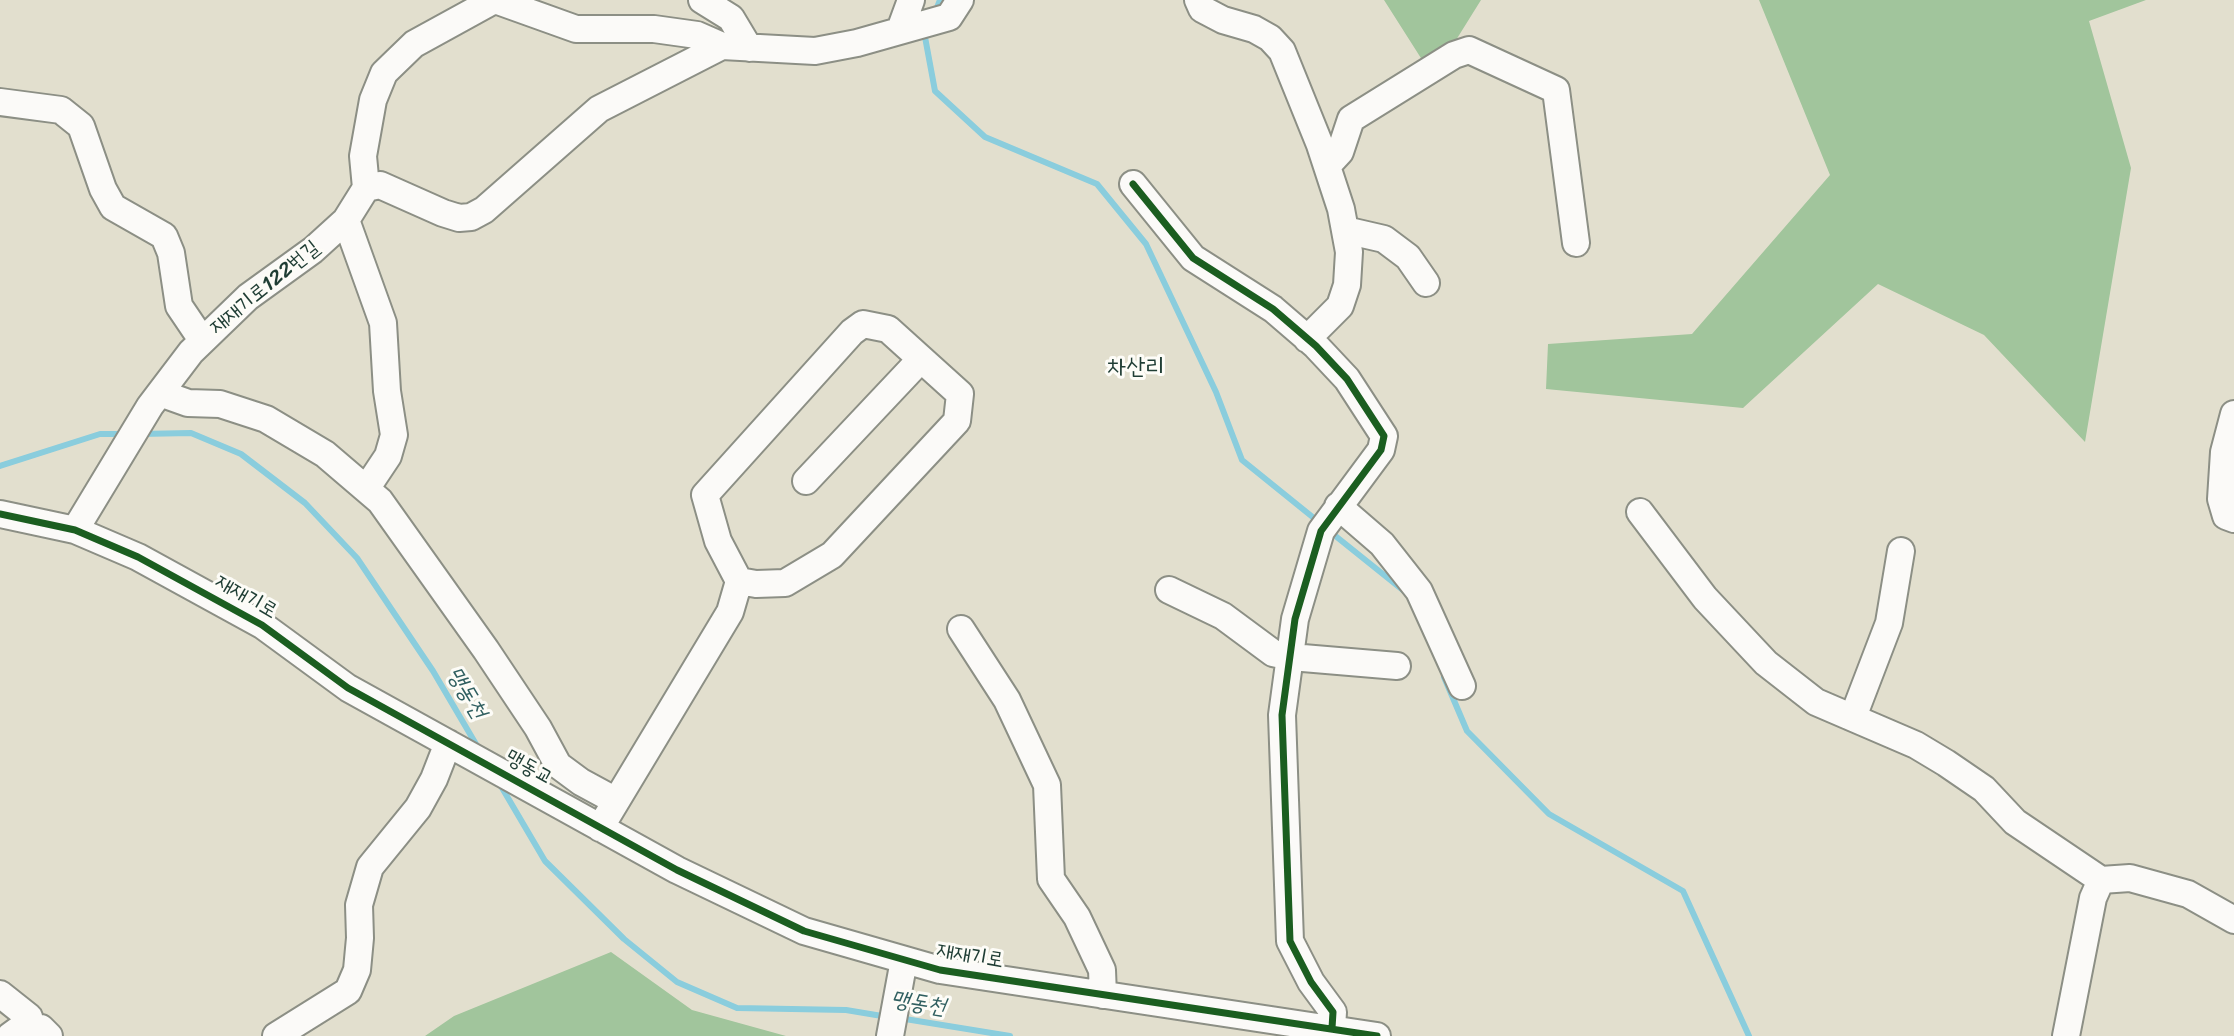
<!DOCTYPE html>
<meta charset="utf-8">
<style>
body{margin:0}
canvas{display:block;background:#e2dfce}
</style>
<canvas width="2234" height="1036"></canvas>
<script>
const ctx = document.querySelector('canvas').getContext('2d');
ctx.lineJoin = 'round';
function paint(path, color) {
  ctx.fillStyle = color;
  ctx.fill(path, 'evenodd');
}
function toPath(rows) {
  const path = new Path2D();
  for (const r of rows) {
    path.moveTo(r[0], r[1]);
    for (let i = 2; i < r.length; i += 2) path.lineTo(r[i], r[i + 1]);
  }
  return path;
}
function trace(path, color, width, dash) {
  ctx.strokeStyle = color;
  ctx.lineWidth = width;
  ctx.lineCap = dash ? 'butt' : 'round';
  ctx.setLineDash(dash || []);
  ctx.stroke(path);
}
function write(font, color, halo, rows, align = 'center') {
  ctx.font = font + ' Sriracha,"Poor Story",sans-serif';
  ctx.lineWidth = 6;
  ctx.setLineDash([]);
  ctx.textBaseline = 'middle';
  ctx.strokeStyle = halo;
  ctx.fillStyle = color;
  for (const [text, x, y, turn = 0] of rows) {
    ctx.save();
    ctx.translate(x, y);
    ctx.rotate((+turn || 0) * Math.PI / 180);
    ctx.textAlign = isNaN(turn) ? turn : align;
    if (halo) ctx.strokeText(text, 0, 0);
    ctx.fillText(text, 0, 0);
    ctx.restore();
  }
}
paint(toPath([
 [1384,0,1481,0,1433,77],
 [1759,0,2146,0,2089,21,2131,168,2085,442,1984,335,1878,284,1743,408,1546,389,1548,344,1692,334,1830,175],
 [611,952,692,1010,786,1036,425,1036,454,1016]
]), '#a1c59c');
trace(toPath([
 [934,15,940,0],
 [928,31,925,37,935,91,985,137,1097,184,1146,244,1216,392,1242,460,1320,523],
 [140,434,191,433,241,454,305,503,357,558,433,671,480,751],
 [0,466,100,434,126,434],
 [1328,530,1404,591],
 [1444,677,1467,731,1549,814,1683,891,1749,1036],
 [498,781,545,861,624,939,677,982,737,1008,846,1010,888,1017],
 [899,1018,1010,1036]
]), '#8acddd', 6);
const minor = toPath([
 [495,0,576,29,654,29,697,35,722,46],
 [702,0,731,18,749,48],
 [1198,0,1202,9,1223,20,1254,29,1270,38,1282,51,1320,145,1341,209,1349,252,1347,285,1340,306,1307,339],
 [900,30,911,0],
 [0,102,61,110,81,126,103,189,113,207,164,236,171,253,179,306,202,340],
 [1327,166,1340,152,1351,119,1454,55,1469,50,1556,90,1576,243],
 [1133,184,1193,258,1273,309,1316,346,1347,379,1384,436,1381,450,1321,531,1295,619,1282,715,1290,941,1311,982,1333,1012,1332,1028],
 [366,188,380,185,443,213,459,218,471,217,484,210,599,109,722,46,815,51,857,43,949,17,960,0],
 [366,188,363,156,373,100,384,73,414,44,494,0],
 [346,220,383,323,387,391,394,435,388,456,366,489],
 [1345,230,1384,239,1408,257,1426,283],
 [160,393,188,403,220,404,266,419,325,454,380,501,486,650,538,728,558,765,581,782,616,801],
 [2234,414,2224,452,2221,499,2226,516,2234,519],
 [806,481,921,359],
 [1338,506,1382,544,1419,591,1462,686],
 [1640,512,1705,598,1766,663,1816,702,1916,745,1946,763,1984,789,2015,822,2101,880],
 [0,514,75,530,138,557,262,625,348,688,677,870,804,931,940,970,1377,1036],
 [75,530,150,406,191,352,248,297,313,250,346,220,366,188],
 [1169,590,1223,616,1273,653,1291,657,1397,666],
 [961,629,1007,700,1047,785,1051,879,1077,917,1102,970,1103,995],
 [1853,717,1889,623,1901,551],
 [600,828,730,612,739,581,718,541,705,495,852,332,863,324,888,329,960,394,957,421,832,555,785,583,756,584,739,581],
 [0,994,29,1017,32,1028],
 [10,1036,21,1028,41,1028,49,1036],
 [276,1036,348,991,357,970,360,938,359,905,370,867,418,808,434,779,448,743],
 [890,1036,904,960],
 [2066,1036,2093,898,2101,880,2130,878,2188,894,2234,920]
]);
trace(minor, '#8c8f85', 30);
trace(minor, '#fbfaf8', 26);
trace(toPath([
 [1133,184,1193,258,1273,309,1316,346,1347,379,1384,436,1381,450,1321,531,1295,619,1282,715,1290,941,1311,982,1333,1012,1332,1028],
 [0,514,75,530,138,557,262,625,348,688,677,870,804,931,940,970,1377,1036]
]), '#1b5e20', 7);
write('21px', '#1f3d34', '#fdfcf7', [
 ["재재기로122번길",265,288,-39],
 ["재재기로",246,597,30],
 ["맹동교",529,768,29],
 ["재재기로",970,956,10]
]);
write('italic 23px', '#305f60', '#fdfcf7', [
 ["맹동천",466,693,59],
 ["맹동천",918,1004,9]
]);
write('24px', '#1f3d34', '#fdfcf7', [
 ["차산리",1136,368]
]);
</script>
